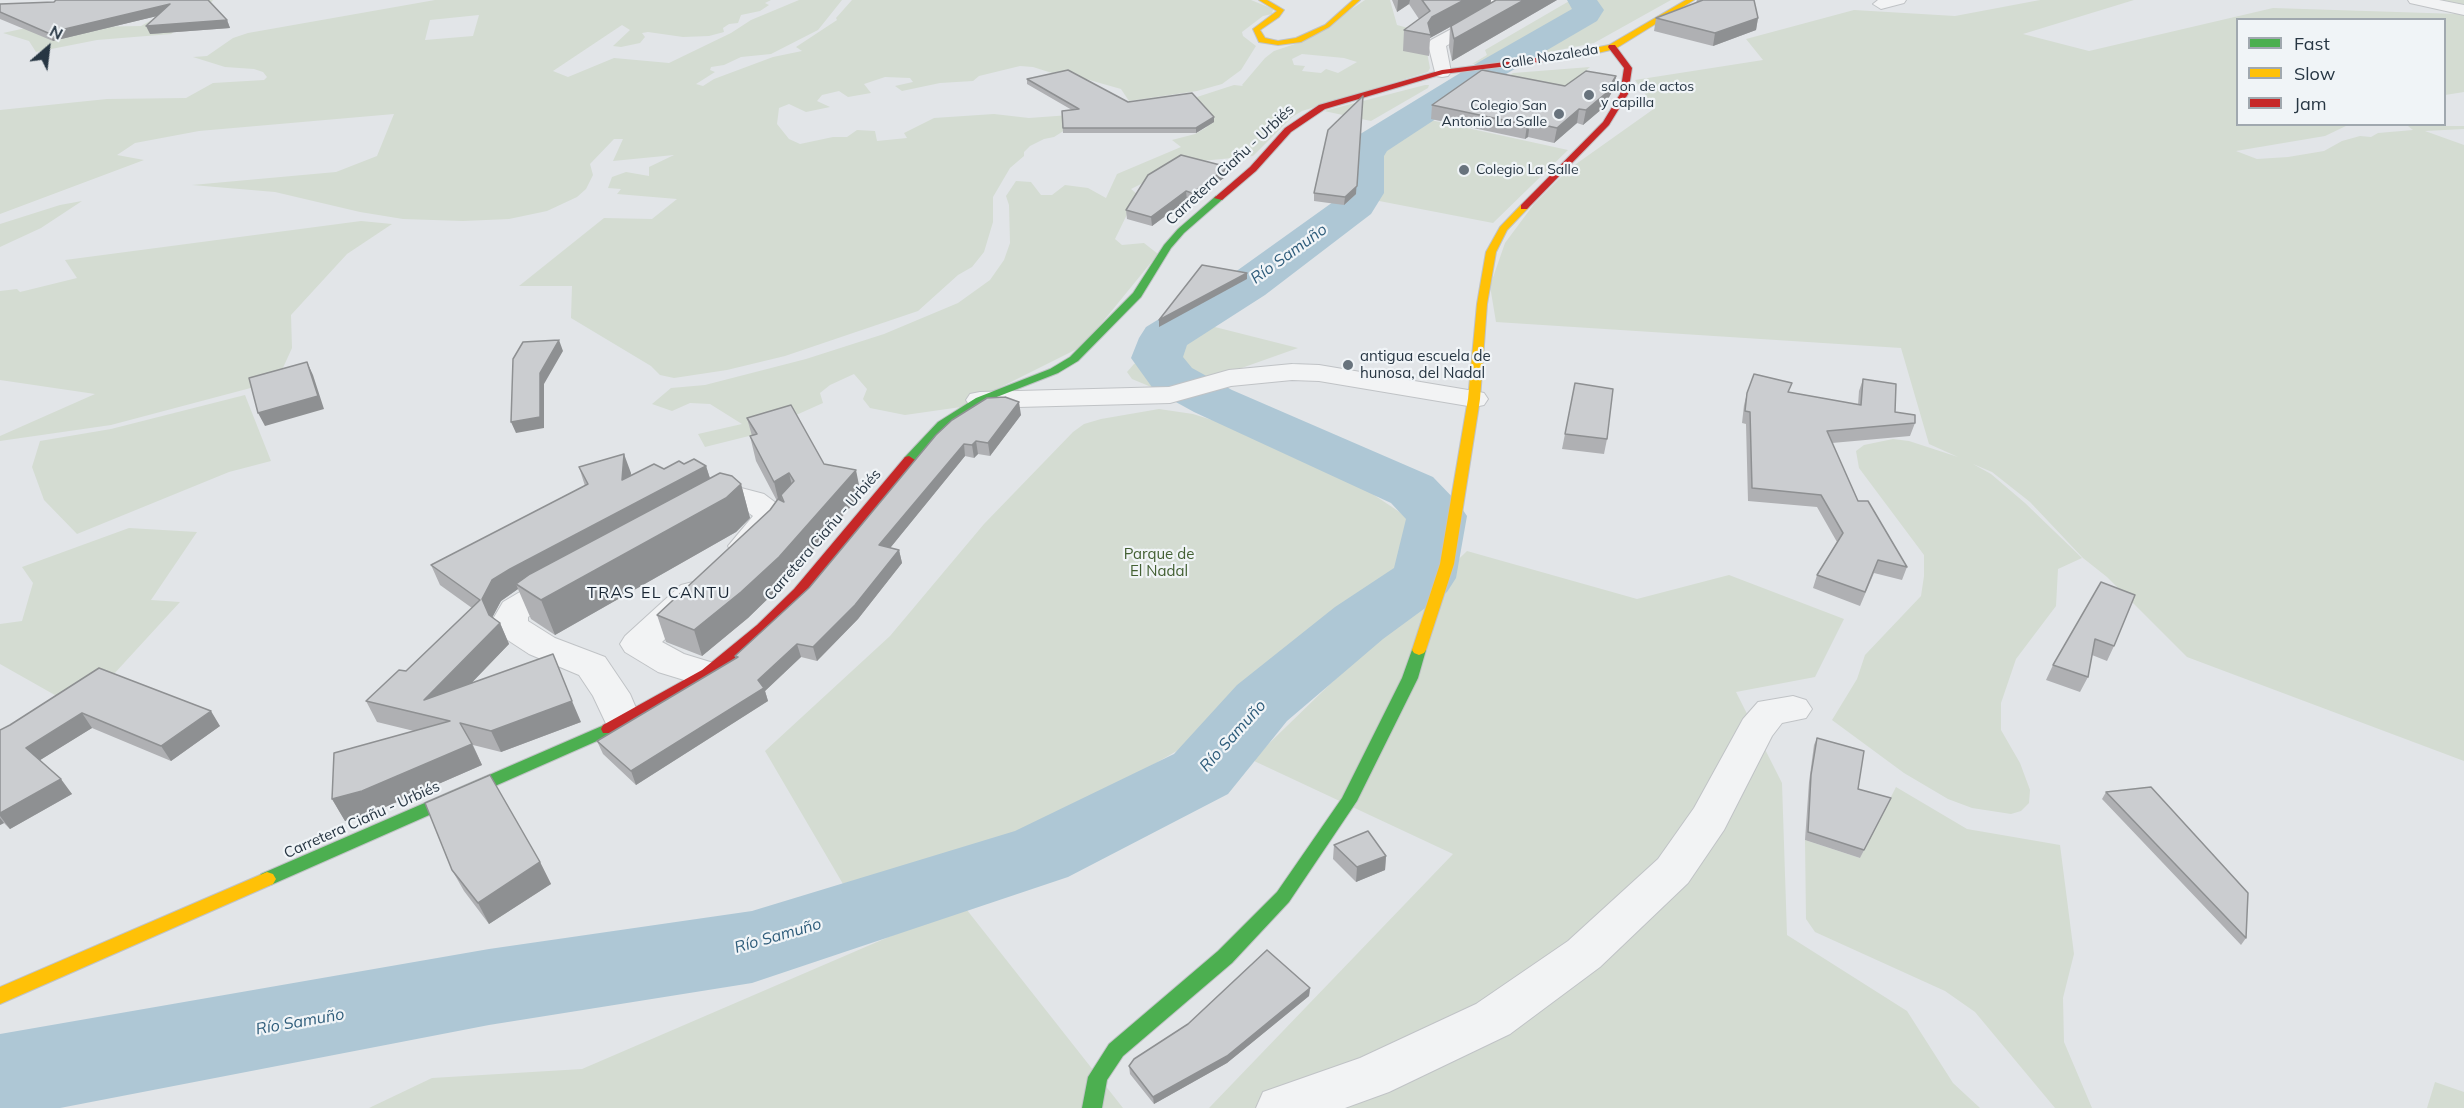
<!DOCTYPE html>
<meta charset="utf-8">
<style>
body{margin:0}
#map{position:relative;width:2464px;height:1108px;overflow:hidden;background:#e2e5e8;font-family:Mulish,sans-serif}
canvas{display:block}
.legend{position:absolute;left:2236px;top:18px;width:210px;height:108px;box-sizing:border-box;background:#f0f4f7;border:2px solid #a0a8af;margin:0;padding:8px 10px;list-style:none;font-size:18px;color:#273643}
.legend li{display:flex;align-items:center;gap:12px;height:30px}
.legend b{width:30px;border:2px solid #a0a8af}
.north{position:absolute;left:18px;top:18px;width:60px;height:60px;-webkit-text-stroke:4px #f0f4f7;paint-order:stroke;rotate:28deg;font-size:16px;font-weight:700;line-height:24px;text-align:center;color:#273643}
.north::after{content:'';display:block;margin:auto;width:21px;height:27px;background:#273643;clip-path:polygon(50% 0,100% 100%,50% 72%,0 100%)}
</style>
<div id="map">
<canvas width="2464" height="1108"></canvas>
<ul class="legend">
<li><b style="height:8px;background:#4caf50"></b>Fast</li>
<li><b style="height:8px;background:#ffc107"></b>Slow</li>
<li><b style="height:8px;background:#c62828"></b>Jam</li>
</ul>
<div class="north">N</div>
</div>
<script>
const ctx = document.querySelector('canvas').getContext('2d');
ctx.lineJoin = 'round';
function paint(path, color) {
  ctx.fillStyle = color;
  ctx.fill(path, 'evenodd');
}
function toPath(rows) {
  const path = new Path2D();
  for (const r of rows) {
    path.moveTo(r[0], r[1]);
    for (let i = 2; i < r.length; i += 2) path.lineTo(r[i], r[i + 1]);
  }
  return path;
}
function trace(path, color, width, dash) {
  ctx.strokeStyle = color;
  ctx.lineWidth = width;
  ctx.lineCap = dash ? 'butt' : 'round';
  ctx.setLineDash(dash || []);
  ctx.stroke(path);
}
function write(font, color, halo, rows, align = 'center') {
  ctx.font = font + ' Mulish,sans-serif';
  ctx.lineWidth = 4.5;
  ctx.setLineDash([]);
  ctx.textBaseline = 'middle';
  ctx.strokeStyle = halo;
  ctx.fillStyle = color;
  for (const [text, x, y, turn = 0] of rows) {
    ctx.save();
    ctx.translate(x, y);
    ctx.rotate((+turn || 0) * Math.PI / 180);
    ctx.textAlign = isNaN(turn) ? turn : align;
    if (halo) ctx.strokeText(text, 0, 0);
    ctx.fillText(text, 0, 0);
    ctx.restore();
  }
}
paint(toPath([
 [196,0,213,0,206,9,171,34,97,40,36,52,29,41,3,33,26,28,141,26,157,17,155,9],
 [435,0,771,0,765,3,769,5,760,11,741,15,738,23,729,24,723,28,724,32,709,36,683,37,648,32,642,33,645,37,640,43,621,47,613,46,630,30,622,25,553,71,568,77,614,58,669,63,731,33,751,20,799,0,842,0,818,30,771,54,741,57,724,65,711,67,710,70,715,72,696,84,703,86,714,79,773,57,802,51,796,47,837,20,836,18,852,0,1251,0,1273,9,1272,14,1263,16,1242,32,1243,36,1256,46,1241,70,1222,84,1197,91,1129,101,1121,89,1061,72,1052,73,1033,67,1020,66,979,76,973,81,940,83,902,91,895,86,913,82,910,78,885,77,864,84,871,93,848,97,839,91,822,95,817,101,830,107,806,112,789,104,779,108,777,124,789,139,800,144,833,137,847,137,857,130,875,131,877,141,907,138,904,133,934,118,994,114,1029,118,1070,115,1073,125,1054,137,1044,139,1030,146,1024,152,1024,156,1010,168,993,197,993,222,984,252,972,267,958,275,918,311,785,356,727,370,674,378,660,375,651,366,571,318,572,286,519,286,604,218,652,219,677,199,617,194,621,189,608,188,612,177,626,172,649,176,649,167,674,155,613,161,623,139,614,139,590,164,593,175,586,189,577,197,547,211,509,219,463,221,403,219,360,212,275,192,192,185,336,172,377,156,394,114,199,131,135,143,117,155,144,160,0,214,0,110,107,99,186,98,213,83,264,80,267,77,263,72,254,69,225,67,193,57,207,56,233,38,248,33],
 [479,15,473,36,425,40,430,20],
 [1365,0,1390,0,1397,25,1423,32,1430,68,1428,72,1302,111,1292,117,1253,156,1201,161,1155,177,1131,189,1137,194,1115,239,1122,245,1144,243,1158,254,1083,346,961,407,905,415,870,408,863,399,867,389,854,374,830,385,820,393,823,403,749,436,705,447,698,434,742,424,710,404,690,403,672,411,652,404,671,388,705,385,806,359,884,334,958,303,990,280,1004,260,1010,243,1009,205,1006,196,1016,181,1031,182,1041,195,1052,195,1065,185,1088,188,1106,198,1117,174,1181,147,1172,140,1195,134,1207,127,1197,97,1234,85,1243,86,1242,85,1265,58,1274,51,1304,41],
 [1302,54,1344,58,1357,62,1338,73,1326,69,1321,73,1302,71,1305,66,1294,65,1292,59],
 [1571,0,1575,0,1587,12,1511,59,1472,64,1487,55,1485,50],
 [1588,0,1671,0,1594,43,1529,56,1602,13],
 [2040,0,2134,0,2023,34,2089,51,2273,8,2459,14,2422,0,2464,0,2464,92,2445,95,2444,20,2238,20,2238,124,2348,125,2325,136,2236,151,2257,159,2288,157,2324,151,2342,141,2360,136,2371,137,2378,133,2413,130,2408,126,2464,126,2464,129,2425,131,2464,145,2464,761,2187,657,2107,577,2083,558,2030,502,1992,472,1973,464,1991,474,2025,503,2082,558,2058,569,2056,606,2016,659,2001,703,2001,730,2020,763,2030,790,2029,803,2021,811,2011,814,1972,808,1948,799,1904,773,1832,720,1857,679,1865,655,1921,596,1924,576,1924,555,1859,468,1856,451,1864,445,1893,439,1909,441,1958,457,1929,444,1901,348,1496,322,1490,286,1505,243,1534,204,1569,169,1655,108,1635,80,1763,60,1746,39,1854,10,1955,16],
 [1590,67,1561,92,1496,84,1513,73],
 [1425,85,1429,85,1428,88,1371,121,1324,111],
 [1426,119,1568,150,1493,223,1374,200,1379,190,1383,148],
 [82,201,41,228,0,247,0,224,60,205],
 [361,221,392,224,347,254,291,315,292,348,277,381,111,425,0,441,0,436,95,394,0,380,0,291,17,289,20,292,77,278,65,260],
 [1203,324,1298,348,1205,381,1156,389,1132,379,1127,372,1134,364,1151,354,1172,353,1181,334,1191,326],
 [245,395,271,461,229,472,77,534,44,500,32,467,40,441,111,429],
 [1159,409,1193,414,1231,426,1280,445,1368,491,1407,517,1416,531,1404,567,1351,608,1282,656,1234,698,1192,742,1098,797,1012,835,843,884,765,751,890,636,984,524,1073,432,1084,424,1101,419],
 [129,528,197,532,151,600,180,602,113,675,69,703,0,664,0,624,22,621,33,583,22,567],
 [1467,551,1637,599,1729,575,1844,619,1815,677,1736,692,1782,783,1787,935,1907,1011,1953,1083,1980,1108,1209,1108,1453,854,1252,760],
 [1896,787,1967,829,2060,845,2074,954,2063,998,2064,1042,2092,1108,2055,1108,1975,1012,1945,991,1815,932,1806,919,1805,840,1860,858],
 [963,905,1123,1108,369,1108,432,1078,582,1069],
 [2435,1082,2464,1092,2464,1108,2427,1108]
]), '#d4dcd2');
paint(toPath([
 [1567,0,1597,0,1604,10,1597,21,1489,84,1387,151,1384,156,1384,193,1371,214,1265,295,1187,345,1183,357,1192,368,1232,390,1433,477,1458,503,1467,516,1456,578,1447,592,1383,639,1287,721,1228,794,1068,877,752,983,489,1025,60,1108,0,1108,0,1034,489,949,752,911,1015,831,1174,754,1237,685,1335,607,1394,568,1406,519,1391,503,1194,412,1154,390,1131,358,1139,338,1146,327,1231,275,1340,197,1342,193,1344,156,1357,136,1465,70,1572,9,1567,0]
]), '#aec7d5');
const street = toPath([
 [1488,0,1507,0,1511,8,1446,46,1451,72,1448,76,1442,77,1436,76,1428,44,1431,40,1494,6,1488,0],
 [1878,0,1906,0,1904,3,1881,9,1873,4,1878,0],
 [2408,0,2439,0,2464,5,2464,15,2410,3,2408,0],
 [1292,364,1319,365,1474,391,1484,393,1488,399,1484,405,1474,407,1319,381,1292,380,1231,386,1170,403,980,408,970,406,966,400,970,394,980,392,1169,387,1229,370,1292,364],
 [726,484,764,494,776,503,786,517,756,553,744,556,732,553,728,546,753,516,742,508,729,504,704,513,693,511,688,504,693,497,726,484],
 [564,570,576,573,581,581,576,589,528,617,528,621,555,638,605,657,630,694,642,722,636,732,623,736,610,732,593,696,579,675,529,654,500,635,494,627,493,619,503,602,552,573,564,570],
 [693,582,705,585,710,593,705,601,662,642,684,654,720,665,725,674,720,683,707,687,658,672,625,652,620,644,625,636,681,585,693,582],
 [1793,696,1806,700,1812,709,1806,718,1782,723,1772,736,1724,830,1688,883,1600,967,1510,1034,1389,1092,1345,1108,1256,1108,1263,1092,1360,1058,1476,1004,1568,941,1658,859,1694,808,1743,719,1758,702,1793,696]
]);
const fast = toPath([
 [1216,196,1224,198,1184,233,1171,248,1141,297,1078,361,1058,373,984,402,946,428,913,463,905,463,903,460,905,457,938,422,976,398,1050,369,1070,357,1133,293,1164,245,1178,229,1216,196],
 [1419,645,1424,647,1426,650,1418,678,1357,801,1289,902,1232,963,1123,1056,1107,1080,1102,1108,1082,1108,1088,1077,1109,1044,1218,951,1277,892,1342,798,1402,678,1412,650,1414,647,1419,645],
 [609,723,615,725,617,729,615,733,273,884,267,886,261,884,258,879,261,874,609,723]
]);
const slow = toPath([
 [1259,0,1267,0,1284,10,1279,17,1260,30,1265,38,1278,41,1296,38,1325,25,1353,0,1360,0,1329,27,1301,42,1278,45,1259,42,1253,29,1277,11,1259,0],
 [1686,0,1694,0,1615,49,1580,57,1545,61,1541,59,1609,45,1686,0],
 [1521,205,1529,207,1507,230,1496,252,1487,304,1480,399,1454,564,1426,650,1424,653,1419,655,1414,653,1412,650,1440,564,1468,399,1477,304,1486,252,1500,227,1521,205],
 [267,872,273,874,276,879,273,884,0,1004,0,987,267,872]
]);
const jam = toPath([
 [1609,45,1615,45,1632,68,1628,94,1609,125,1527,209,1521,209,1521,205,1603,122,1620,94,1624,68,1608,47,1609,45],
 [1545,57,1549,59,1548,61,1443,74,1325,109,1291,132,1256,171,1222,200,1214,198,1250,167,1285,128,1319,105,1442,70,1545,57],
 [909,456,915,460,913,463,804,595,767,631,712,678,615,733,603,733,601,729,603,725,702,670,757,625,794,589,905,457,909,456]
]);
trace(street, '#c0c3c6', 2);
trace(fast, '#c0c3c6', 2);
trace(slow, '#c0c3c6', 2);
trace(jam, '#c0c3c6', 2);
paint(street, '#f2f3f4');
paint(fast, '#4caf50');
paint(slow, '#ffc107');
paint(jam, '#c62828');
paint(toPath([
 [1392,0,1491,0,1491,3,1496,0,1557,0,1452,61,1449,47,1450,27,1430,38,1429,56,1403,51,1404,30,1419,19,1409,4,1397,12],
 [1697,0,1754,0,1758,18,1756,30,1713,46,1654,31,1656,18,1696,3],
 [0,4,227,20,230,28,150,34,157,16,53,41,0,19],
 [1616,76,1613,90,1603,108,1583,125,1577,123,1554,143,1528,137,1525,139,1431,119,1432,105,1565,86],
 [1027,79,1128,102,1214,122,1196,133,1063,133,1062,111,1072,110,1027,84],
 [1228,167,1228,175,1192,201,1187,200,1152,226,1127,219,1126,210],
 [1314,193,1356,194,1344,205,1314,201],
 [1863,379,1895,412,1915,423,1910,436,1832,443,1858,501,1907,567,1902,580,1874,573,1860,606,1813,588,1817,575,1837,542,1817,507,1748,501,1746,424,1742,423,1744,405,1747,393,1789,392,1858,405,1859,391],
 [1021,415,990,456,978,454,974,458,965,456,890,548,899,550,902,563,858,619,817,661,801,657,765,691,768,701,636,785,603,754,597,741,736,659,735,656,809,588,936,435],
 [747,418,824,464,861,495,785,582,748,618,702,656,666,642,657,615,770,510,777,501,756,461,750,436,752,436],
 [1565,434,1607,439,1604,454,1562,449],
 [684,464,706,466,710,478,741,484,750,518,736,532,555,635,531,619,518,589,501,601,492,617,500,623,509,644,471,683,581,722,501,752,473,745,482,765,374,812,345,821,332,799,414,731,377,722,366,701,406,671,472,608,440,585,431,565,585,486,579,467,631,473,630,475],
 [2135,595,2114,646,2107,661,2092,655,2088,677,2080,692,2046,680,2053,665],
 [99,668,220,726,171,761,92,728,40,760,72,794,10,829,4,823,0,825,0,730,10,725],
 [1817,738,1858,789,1887,806,1860,858,1805,840,1809,782,1814,745],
 [2106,792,2246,938,2241,945,2102,799],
 [1334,845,1386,856,1385,870,1356,882,1333,859],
 [540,862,551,884,489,924,464,891,452,870],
 [1310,988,1309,996,1227,1063,1154,1104,1130,1074,1129,1066]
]), '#afb0b3');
paint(toPath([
 [1398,0,1410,0,1409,4,1397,12],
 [1464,0,1491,0,1490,5,1430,38,1431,35,1428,23,1432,17],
 [1524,0,1557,0,1452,61,1454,39],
 [170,4,174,12,53,41,48,33],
 [1758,18,1756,30,1713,46,1715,33],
 [227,20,230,28,150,34,146,26],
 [1616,76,1613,90,1603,108,1583,125,1586,110],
 [1362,102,1356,194,1344,205,1345,197],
 [1579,109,1577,123,1554,143,1557,128],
 [1214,117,1214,122,1196,133,1196,128],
 [1530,122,1528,137,1525,139,1527,125],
 [1228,167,1228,175,1192,201,1192,193],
 [1186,191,1187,200,1152,226,1151,217],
 [1247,273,1247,279,1159,327,1159,320],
 [559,340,563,351,544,384,544,428,516,433,511,422],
 [307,362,313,375,324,409,265,426,258,413],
 [1019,402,1021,415,990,456,988,443],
 [976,441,978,454,974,458,972,445],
 [964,444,965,456,882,558,879,545],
 [624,454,631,473,628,499,622,480],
 [706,466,712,485,516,584,518,589,501,601,491,620,482,599,492,580,510,569],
 [856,470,861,495,785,582,748,618,702,656,694,630],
 [789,473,795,498,781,495,783,505,780,507,774,482],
 [741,484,750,518,736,532,555,635,541,600],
 [899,550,902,563,858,619,817,661,813,647],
 [500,623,509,644,438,718,424,700],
 [797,644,801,657,765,691,768,701,636,785,631,771,758,680],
 [572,701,581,722,501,752,491,731],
 [211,711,220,726,171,761,161,746],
 [82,713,92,728,37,762,26,748],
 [472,744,482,765,374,812,345,821,332,799],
 [61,779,72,794,10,829,0,816,0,813],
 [0,818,4,823,0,825],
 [1386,856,1385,870,1356,882,1357,867],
 [540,862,551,884,489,924,478,903],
 [1310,988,1309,996,1227,1063,1154,1104,1153,1097]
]), '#8e9092');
const building = toPath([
 [56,0,208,0,227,20,146,26,170,4,48,33,0,12,0,4,54,2,56,0],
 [1422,0,1464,0,1432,17,1428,23,1431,35,1404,30,1430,11,1422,0],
 [1496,0,1524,0,1454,39,1451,26,1496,0],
 [1703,0,1754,0,1758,18,1715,33,1656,18,1703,0],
 [1068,70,1128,102,1192,93,1214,117,1196,128,1063,128,1062,111,1079,109,1027,79,1068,70],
 [1482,70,1565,86,1586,71,1616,76,1605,94,1586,110,1579,109,1557,128,1530,122,1527,125,1432,105,1482,70],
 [1363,96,1357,186,1345,197,1314,193,1328,130,1363,96],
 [1181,155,1228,167,1192,193,1186,191,1151,217,1126,210,1148,175,1181,155],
 [1202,265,1247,273,1159,320,1202,265],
 [559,340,540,373,540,417,511,422,513,359,523,342,559,340],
 [307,362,318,396,258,413,249,378,307,362],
 [1754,374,1792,383,1788,392,1861,405,1863,379,1896,384,1895,412,1915,415,1915,423,1827,431,1858,501,1868,501,1907,567,1878,560,1865,592,1817,575,1843,533,1821,495,1752,488,1750,412,1745,411,1747,393,1754,374],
 [1575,383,1613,389,1607,439,1565,434,1575,383],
 [1005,397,1019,402,988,443,976,441,972,445,964,444,879,545,899,550,855,605,813,647,797,644,758,680,764,688,631,771,597,741,738,657,735,656,809,588,936,435,952,420,987,398,1005,397],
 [791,405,824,464,856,470,779,557,741,592,694,630,657,615,770,510,778,499,784,502,781,495,794,481,789,473,774,482,750,436,757,434,747,418,791,405],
 [624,454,622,480,654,464,664,469,679,461,684,464,694,459,706,466,510,569,492,580,482,599,489,615,500,623,424,700,553,654,572,701,491,731,460,723,472,744,362,791,332,799,334,753,450,721,366,701,399,670,406,671,480,600,431,565,588,484,579,467,624,454],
 [720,473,732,476,741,484,726,498,541,600,516,584,530,574,720,473],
 [2101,582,2135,595,2114,646,2095,639,2088,677,2053,665,2101,582],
 [99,668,211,711,161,746,82,713,26,748,61,779,0,813,0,730,10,725,99,668],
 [1817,738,1864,751,1858,789,1891,798,1864,850,1808,832,1811,775,1817,738],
 [490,775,540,862,478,903,452,870,425,803,490,775],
 [2151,787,2248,893,2246,938,2106,792,2151,787],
 [1368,831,1386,856,1357,867,1334,845,1368,831],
 [1267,950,1310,988,1227,1056,1153,1097,1129,1066,1134,1059,1188,1024,1267,950]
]);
paint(building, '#cbcdd0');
trace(building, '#8e9092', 1.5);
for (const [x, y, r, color] of [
 [1589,95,6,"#68737d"],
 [1559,114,6,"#68737d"],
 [1464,170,6,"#68737d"],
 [1348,365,6,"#68737d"]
]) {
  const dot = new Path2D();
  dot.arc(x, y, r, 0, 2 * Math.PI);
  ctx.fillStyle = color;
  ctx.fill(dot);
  trace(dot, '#f0f4f7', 2);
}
write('14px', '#273643', '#f0f4f7', [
 ["Calle Nozaleda",1550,57,-9]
]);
write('14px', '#273643', '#f0f4f7', [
 ["salon de actos",1601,87],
 ["y capilla",1601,103],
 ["Colegio San",1547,106,"right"],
 ["Antonio La Salle",1547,122,"right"],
 ["Colegio La Salle",1476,170]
], 'left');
write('15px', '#273643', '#f0f4f7', [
 ["Carretera Ciañu - Urbiés",1230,165,-43],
 ["Carretera Ciañu - Urbiés",823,535,-49],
 ["Carretera Ciañu - Urbiés",362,820,-24]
]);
write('15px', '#273643', '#f0f4f7', [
 ["antigua escuela de",1360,356],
 ["hunosa, del Nadal",1360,373]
], 'left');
write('15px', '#436033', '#f0f4f7', [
 ["Parque de",1159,554],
 ["El Nadal",1159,571]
]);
write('italic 16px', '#2e5c7a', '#f0f4f7', [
 ["Río Samuño",1289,254,-36],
 ["Río Samuño",1233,736,-48],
 ["Río Samuño",778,936,-16],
 ["Río Samuño",300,1022,-10]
]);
ctx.letterSpacing = '1.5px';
write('16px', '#192634', '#f0f4f7', [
 ["TRAS EL CANTU",659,593]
]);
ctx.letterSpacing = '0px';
</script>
